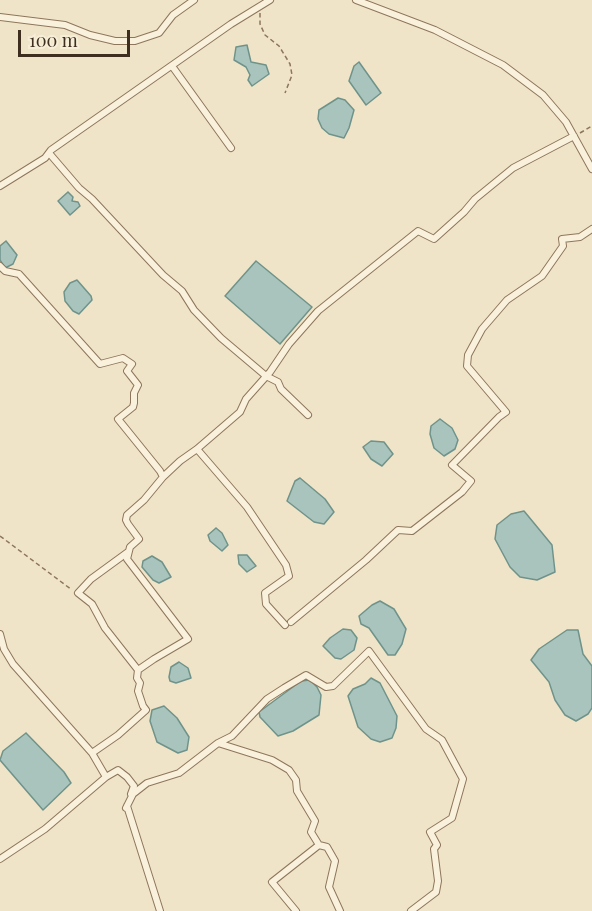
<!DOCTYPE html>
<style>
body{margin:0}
#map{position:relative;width:592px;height:911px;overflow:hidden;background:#f0e4c8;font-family:"Playfair Display",serif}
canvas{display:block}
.scale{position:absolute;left:18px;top:30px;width:112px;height:27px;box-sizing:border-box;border:3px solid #3d2e20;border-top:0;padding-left:8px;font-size:18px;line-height:21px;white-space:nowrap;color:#3d2e20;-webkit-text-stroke:4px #f7eed8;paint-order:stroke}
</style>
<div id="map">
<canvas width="592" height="911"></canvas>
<div class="scale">100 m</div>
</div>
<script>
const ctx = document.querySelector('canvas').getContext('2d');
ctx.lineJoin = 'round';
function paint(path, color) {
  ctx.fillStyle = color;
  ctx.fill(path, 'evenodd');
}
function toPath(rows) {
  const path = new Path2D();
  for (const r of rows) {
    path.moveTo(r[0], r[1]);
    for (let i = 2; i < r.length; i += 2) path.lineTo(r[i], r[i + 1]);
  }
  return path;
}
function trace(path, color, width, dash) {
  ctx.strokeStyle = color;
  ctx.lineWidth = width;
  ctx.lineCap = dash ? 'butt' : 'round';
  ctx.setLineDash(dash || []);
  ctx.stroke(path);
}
const water = toPath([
 [247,45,251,62,266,65,269,74,252,86,248,80,250,75,246,67,234,60,236,47,247,45],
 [359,62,381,93,366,105,349,81,354,66,359,62],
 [338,98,345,100,354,110,349,128,344,138,329,134,322,128,318,119,319,110,338,98],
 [68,192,73,197,72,201,78,202,80,206,70,215,58,201,68,192],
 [6,241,17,255,13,264,5,268,0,260,0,246,6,241],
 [256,261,312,307,280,344,225,296,256,261],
 [77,280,91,296,92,300,79,314,73,311,65,301,64,292,70,283,77,280],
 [440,419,452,428,458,440,455,449,444,456,434,448,430,434,431,426,440,419],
 [371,441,384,442,393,454,382,466,371,459,363,447,371,441],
 [300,478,325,499,334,512,324,524,314,522,287,501,295,481,300,478],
 [524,511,552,545,555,572,537,580,520,577,510,567,495,539,497,525,511,514,524,511],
 [216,528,222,533,228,545,222,551,210,541,208,535,216,528],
 [238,555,247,555,256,566,247,572,239,564,238,555],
 [152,556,162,562,171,577,159,583,153,580,142,567,143,561,152,556],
 [380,601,394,609,406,629,402,644,395,655,388,655,369,628,361,624,359,616,372,605,380,601],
 [343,629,351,630,357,638,354,650,341,659,335,658,323,646,330,638,343,629],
 [567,630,578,630,583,654,592,666,592,708,588,714,576,721,565,715,555,700,549,682,531,660,539,649,567,630],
 [179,662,188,668,191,678,176,683,170,681,169,677,171,667,179,662],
 [371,678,380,683,397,716,396,728,392,738,380,742,371,739,358,727,348,696,353,689,365,684,371,678],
 [310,680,317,687,321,695,319,715,293,731,278,736,260,717,259,712,301,681,310,680],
 [164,706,177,718,189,737,187,750,178,753,157,742,150,721,152,710,164,706],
 [26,733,64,772,71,783,43,810,0,760,3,751,26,733]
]);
paint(water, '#a9c4bc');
trace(water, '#6f938a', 1.5);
const street = toPath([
 [356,0,435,30,503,65,543,95,566,122,592,169],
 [0,17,65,25,90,35,115,41,135,41,159,33,173,15,194,0],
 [172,66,231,148],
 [49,153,79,188,92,199,163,275,182,291,194,310,221,338,266,376,278,382,281,389,308,415],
 [0,186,45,158,51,150,231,24,270,0],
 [0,266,5,271,19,274,100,364,123,358,132,364,127,371,138,385,134,393,134,403,133,407,118,419,160,471,163,477],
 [197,449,247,507,286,565,289,576,265,593,266,604,285,625],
 [128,552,91,579,78,593,92,604,105,628,138,670],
 [291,622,366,560,398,530,412,531,462,492,471,481,452,465,499,417,506,412,467,366,468,355,482,329,507,300,542,276,563,246,562,239,580,237,592,229],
 [0,634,4,649,13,664,92,753,106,777,118,770,127,777,134,786,131,794],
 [218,743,272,760,289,770,296,780,297,791,315,821,311,832,319,845,327,847,335,861,329,887,340,911],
 [92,753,118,735,146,710,143,706,138,691,140,683,137,678,138,670,154,659,188,639,127,559,130,547,139,539,128,524,126,520,127,515,144,500,163,477,180,461,197,449,240,412,246,399,270,372,289,344,318,311,418,231,434,239,464,212,475,199,513,168,574,136],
 [127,806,160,911],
 [126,808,133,794,147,783,179,773,218,743,232,736,267,699,284,688,306,675,326,687,333,686,369,651,426,729,442,740,463,779,452,818,430,832,437,845,434,849,438,881,436,892,411,911],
 [0,859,45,829,106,777],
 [296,911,272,882,319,845]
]);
trace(street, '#8d765c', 8);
trace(toPath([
 [260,13,260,24,265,35,279,46,290,64,292,75,285,93],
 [580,133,592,126],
 [0,536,72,590]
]), '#8d765c', 1.5, [4.5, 3]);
trace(street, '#faf1dc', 6);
</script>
